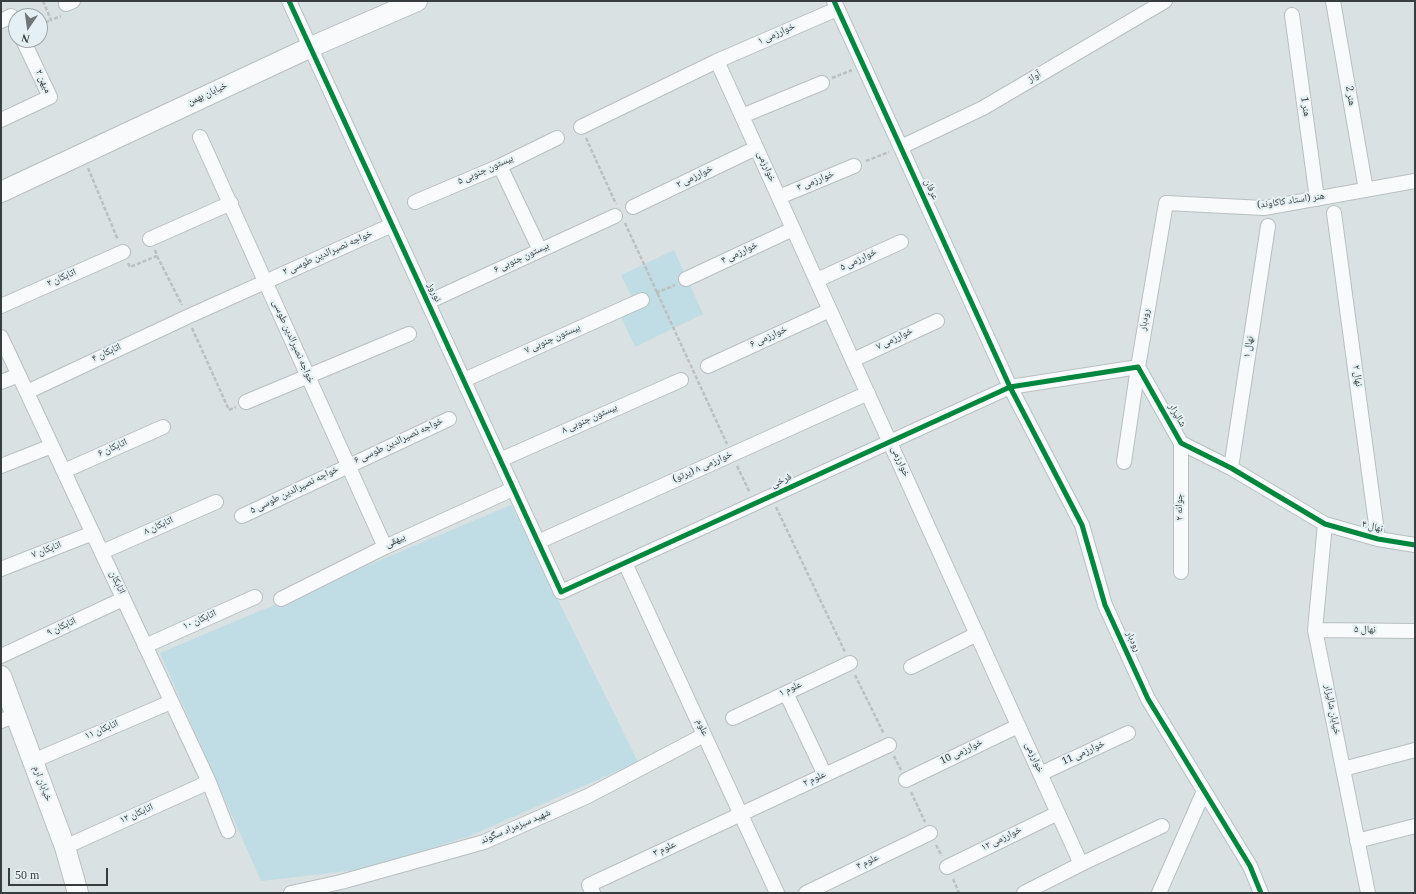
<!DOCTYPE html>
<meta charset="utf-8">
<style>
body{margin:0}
#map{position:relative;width:1416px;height:894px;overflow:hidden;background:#dae1e2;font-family:Georgia,serif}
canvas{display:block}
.frame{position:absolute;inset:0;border:2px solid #383d3f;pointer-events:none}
.north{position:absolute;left:8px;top:8px;width:40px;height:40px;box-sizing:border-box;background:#e4f0f3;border:1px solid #9fa8ab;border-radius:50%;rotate:193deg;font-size:11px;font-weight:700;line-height:16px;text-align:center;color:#383d3f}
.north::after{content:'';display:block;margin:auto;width:14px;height:18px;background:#717678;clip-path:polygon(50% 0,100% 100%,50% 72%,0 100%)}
.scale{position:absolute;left:8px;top:868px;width:100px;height:18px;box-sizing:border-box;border:2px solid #383d3f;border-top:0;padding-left:5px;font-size:12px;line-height:14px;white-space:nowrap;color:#383d3f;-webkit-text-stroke:3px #e4f0f3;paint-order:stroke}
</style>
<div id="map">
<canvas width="1416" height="894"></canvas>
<div class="frame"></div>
<div class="north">N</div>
<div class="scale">50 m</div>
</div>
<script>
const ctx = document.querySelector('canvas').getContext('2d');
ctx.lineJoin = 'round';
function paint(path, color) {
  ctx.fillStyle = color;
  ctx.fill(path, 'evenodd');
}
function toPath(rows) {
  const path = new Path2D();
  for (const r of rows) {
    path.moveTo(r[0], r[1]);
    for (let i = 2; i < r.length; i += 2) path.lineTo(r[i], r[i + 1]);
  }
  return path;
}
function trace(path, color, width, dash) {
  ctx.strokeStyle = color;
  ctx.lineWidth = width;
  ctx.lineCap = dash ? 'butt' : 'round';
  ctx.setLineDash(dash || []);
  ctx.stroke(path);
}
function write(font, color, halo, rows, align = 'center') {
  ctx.font = font + ' Georgia,"Noto Naskh Arabic",serif';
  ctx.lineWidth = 4;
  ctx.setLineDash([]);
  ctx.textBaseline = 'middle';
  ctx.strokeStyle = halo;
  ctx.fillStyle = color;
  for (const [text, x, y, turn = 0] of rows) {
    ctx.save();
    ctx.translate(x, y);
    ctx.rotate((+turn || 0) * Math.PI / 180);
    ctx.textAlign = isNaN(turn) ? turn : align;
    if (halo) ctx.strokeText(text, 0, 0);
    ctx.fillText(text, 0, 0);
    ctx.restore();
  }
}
paint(toPath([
 [674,250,703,314,635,347,616,306,632,297,621,275],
 [511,505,638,762,467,837,365,869,261,881,160,653]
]), '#c0dce4');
const street = toPath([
 [289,1,561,592,1010,387,1138,367,1181,443,1231,468,1325,524,1378,539,1415,545],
 [834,1,1010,387,1082,525,1105,605,1148,699,1250,866,1261,893],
 [1333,1,1366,190],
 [66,4,73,1],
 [1292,15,1317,199],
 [1,21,11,16],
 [717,61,1081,864],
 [742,116,822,83],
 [1,120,50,97,23,40],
 [581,127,717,61,837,9],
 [200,137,385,547],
 [901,147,983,108,1165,1],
 [500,166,540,250],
 [779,197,854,166],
 [415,202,500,166,557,138],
 [633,207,756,148],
 [1334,213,1378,539],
 [150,239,231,203],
 [686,279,793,229],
 [817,280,901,242],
 [428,302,615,216],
 [1,306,123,252],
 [1,337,209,782,228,831],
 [853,360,937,321],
 [708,366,830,310],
 [464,380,642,300],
 [1,382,19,375],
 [27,392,187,317,392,225],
 [246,402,409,334],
 [1181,443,1181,572],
 [500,460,681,380],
 [1124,462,1138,367,1166,203,1264,208,1415,181],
 [1,466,52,446],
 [1231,468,1268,226],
 [64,471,163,427],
 [242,516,449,419],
 [1325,524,1315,630,1368,893],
 [538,542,868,393],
 [102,552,216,502],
 [625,563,777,893],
 [1,569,93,533],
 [281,599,385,547,513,489],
 [1315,630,1415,631],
 [145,646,255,597],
 [1,656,123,599],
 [911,667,977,634],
 [786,693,825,775],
 [733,718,850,663],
 [1,721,16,715],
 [33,761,171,702],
 [1343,769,1415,750],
 [1040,774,1128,733],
 [906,780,1018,726],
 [1357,841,1415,826],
 [65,847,209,782],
 [947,867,1058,813],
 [291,893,341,882,484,842,588,796,704,735],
 [593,893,589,885,889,745],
 [806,893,930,833],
 [1024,893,1081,864,1162,826],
 [1159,893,1204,791]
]);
const secondary = toPath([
 [1,192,311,47,417,1],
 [1,676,65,847,78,893]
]);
trace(street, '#b9bfc0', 16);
trace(secondary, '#b9bfc0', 22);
trace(toPath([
 [43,1,51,20,61,16],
 [40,25,51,20],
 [832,78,852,70],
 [586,138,616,204],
 [866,161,889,152],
 [88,168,118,240],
 [625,223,727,444],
 [157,256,182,305],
 [128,263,130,267,157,256,155,250],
 [656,293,675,285],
 [192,328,229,410,236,407],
 [737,466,750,493],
 [776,507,845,652],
 [855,675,884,734],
 [894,756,901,770],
 [911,792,925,822],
 [936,845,942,856],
 [953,879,959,893]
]), '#bcc0c0', 2.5, [4, 2]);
trace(street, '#f9fafb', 14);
trace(secondary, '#f9fafb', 20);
trace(toPath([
 [289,1,561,592,1010,387,1138,367,1181,443,1231,468,1325,524,1378,539,1415,545],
 [834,1,1010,387,1082,525,1105,605,1148,699,1250,866,1261,893]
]), '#00873e', 5);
write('10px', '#383d3f', '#e4f0f3', [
 ["خوارزمی ۱",777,35,-24],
 ["آواز",1035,78,-30],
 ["میهن ۲",42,82,66],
 ["خیابان بهمن",208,95,-25],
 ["هنر 2",1349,96,80],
 ["هنر 1",1304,107,82],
 ["خوارزمی",765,167,66],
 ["بیستون جنوبی ۵",486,171,-24],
 ["خوارزمی ۲",695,178,-26],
 ["خوارزمی ۳",816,182,-22],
 ["عرفان",930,190,65],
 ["هنر (استاد کاکاوند)",1291,202,-8],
 ["خواجه نصیرالدین طوسی ۲",328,254,-24],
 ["خوارزمی ۴",740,254,-25],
 ["بیستون جنوبی ۶",522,259,-25],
 ["خوارزمی ۵",859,261,-25],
 ["اتابکان ۲",62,279,-24],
 ["نوروز",433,293,65],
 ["رودبار",1146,320,-80],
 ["خوارزمی ۶",769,338,-24],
 ["بیستون جنوبی ۷",553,340,-24],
 ["خوارزمی ۷",895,340,-25],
 ["خواجه نصیرالدین طوسی",292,342,66],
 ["نهال ۱",1250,347,-81],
 ["اتابکان ۴",107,354,-25],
 ["نهال ۲",1356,376,82],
 ["شالیزار",1176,416,60],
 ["بیستون جنوبی ۸",590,420,-24],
 ["خواجه نصیرالدین طوسی ۶",399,442,-25],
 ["اتابکان ۶",113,449,-24],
 ["خوارزمی",899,462,66],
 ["خوارزمی ۸ (پرتو)",703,468,-24],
 ["فرخی",782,482,-25],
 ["خواجه نصیرالدین طوسی ۵",295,491,-26],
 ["جوانه ۲",1181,507,-90],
 ["اتابکان ۸",159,527,-24],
 ["نهال ۴",1372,528,14],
 ["بیهقی",396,542,-25],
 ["اتابکان ۷",47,551,-21],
 ["اتابکان",116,583,65],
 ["اتابکان ۱۰",200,621,-24],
 ["اتابکان ۹",62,628,-25],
 ["نهال ۵",1365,631,1],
 ["رودبار",1132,642,65],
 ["علوم ۱",791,690,-25],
 ["خیابان شالیزار",1331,710,79],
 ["علوم",701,728,65],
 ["اتابکان ۱۱",102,731,-23],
 ["خوارزمی 10",962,753,-26],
 ["خوارزمی 11",1084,754,-25],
 ["خوارزمی",1033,758,66],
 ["علوم ۲",815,780,-25],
 ["خیابان ارم",41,784,69],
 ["اتابکان ۱۲",137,815,-24],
 ["شهید سبزمراد سگوند",516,828,-23],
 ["خوارزمی ۱۲",1002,840,-26],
 ["علوم ۳",665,850,-25],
 ["علوم ۴",868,863,-26]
]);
</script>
